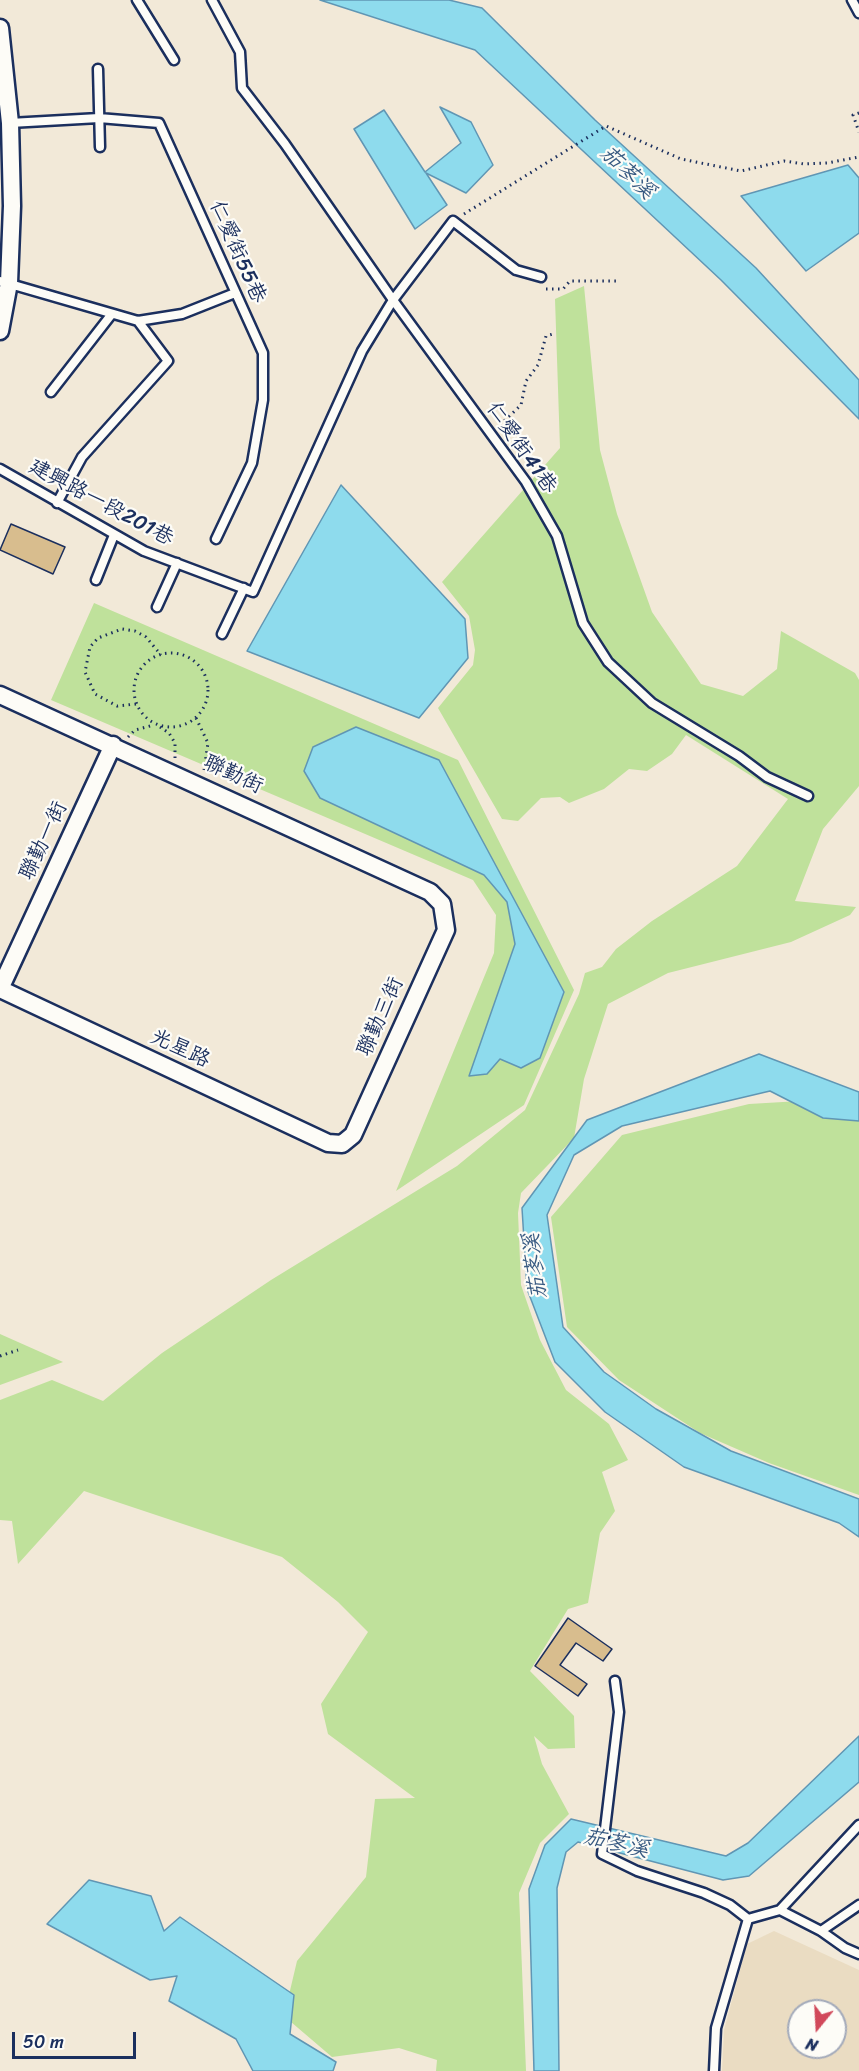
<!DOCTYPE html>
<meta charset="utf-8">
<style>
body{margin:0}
#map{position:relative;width:859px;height:2071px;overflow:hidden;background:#f2e9d8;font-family:Sriracha,sans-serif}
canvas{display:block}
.north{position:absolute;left:787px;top:1999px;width:60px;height:60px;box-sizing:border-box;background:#fdfcf7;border:2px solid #a3aaba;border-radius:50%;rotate:198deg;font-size:16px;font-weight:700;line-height:24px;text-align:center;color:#1b2f5e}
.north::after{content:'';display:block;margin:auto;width:21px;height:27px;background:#d1495b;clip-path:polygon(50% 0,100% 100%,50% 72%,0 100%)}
.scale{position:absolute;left:12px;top:2032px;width:124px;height:27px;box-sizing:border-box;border:3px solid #1b2f5e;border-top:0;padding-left:8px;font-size:18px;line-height:21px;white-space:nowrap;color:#1b2f5e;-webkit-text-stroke:4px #fdfcf7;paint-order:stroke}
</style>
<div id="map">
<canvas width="859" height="2071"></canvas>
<div class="north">N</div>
<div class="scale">50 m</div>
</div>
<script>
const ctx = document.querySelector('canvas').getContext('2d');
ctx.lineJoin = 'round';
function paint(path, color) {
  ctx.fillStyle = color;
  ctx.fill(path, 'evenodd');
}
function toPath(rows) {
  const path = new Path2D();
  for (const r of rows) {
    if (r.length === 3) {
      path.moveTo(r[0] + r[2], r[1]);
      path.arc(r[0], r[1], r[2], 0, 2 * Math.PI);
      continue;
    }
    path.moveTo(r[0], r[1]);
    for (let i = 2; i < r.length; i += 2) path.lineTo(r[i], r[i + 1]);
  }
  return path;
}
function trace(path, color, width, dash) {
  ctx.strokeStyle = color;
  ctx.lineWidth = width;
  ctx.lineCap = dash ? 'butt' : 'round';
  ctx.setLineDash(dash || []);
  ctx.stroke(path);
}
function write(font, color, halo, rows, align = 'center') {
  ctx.font = font + ' Sriracha,"LXGW WenKai TC",sans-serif';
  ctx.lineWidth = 4.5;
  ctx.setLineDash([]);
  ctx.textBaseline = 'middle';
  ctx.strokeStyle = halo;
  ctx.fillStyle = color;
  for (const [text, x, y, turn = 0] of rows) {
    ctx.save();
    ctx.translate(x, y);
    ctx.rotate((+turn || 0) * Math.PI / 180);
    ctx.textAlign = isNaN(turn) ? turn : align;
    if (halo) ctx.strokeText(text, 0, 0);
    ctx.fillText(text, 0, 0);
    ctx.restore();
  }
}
paint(toPath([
 [774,1931,859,1970,859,2071,722,2071,724,2030,747,1944],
 [799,2011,835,2011,835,2047,799,2047]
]), '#eadcc2');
paint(toPath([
 [584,286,600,450,617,514,652,612,701,684,743,696,777,669,781,631,855,673,859,680,859,786,823,829,795,901,856,907,850,915,791,942,668,973,608,1004,584,1079,574,1138,521,1193,518,1213,521,1285,540,1340,566,1390,609,1424,628,1460,602,1472,615,1511,600,1533,588,1603,568,1609,530,1671,574,1716,575,1748,548,1749,534,1736,542,1764,569,1814,540,1843,519,1893,526,2071,436,2071,437,2060,399,2048,332,2057,284,2016,297,1961,366,1877,375,1799,415,1798,328,1734,321,1704,368,1632,338,1602,282,1557,84,1491,18,1564,12,1521,0,1520,0,1400,52,1380,103,1401,162,1353,271,1280,457,1166,525,1110,579,994,585,973,602,967,616,949,652,921,737,866,788,799,686,735,672,754,647,771,629,769,604,789,569,803,560,797,541,798,518,821,502,819,438,708,473,665,475,650,469,616,442,582,560,448,555,299],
 [94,603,458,760,574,990,524,1105,396,1191,494,953,496,915,473,880,51,700],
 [817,1100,859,1121,859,1495,769,1463,700,1433,619,1380,567,1327,551,1217,622,1135,749,1104],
 [0,1334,63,1362,0,1385]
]), '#bfe19b');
const water = toPath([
 [320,0,449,0,482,8,595,120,756,268,859,380,859,419,721,280,475,50,320,0],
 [440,107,471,122,493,165,466,193,426,173,447,205,415,229,354,129,384,110,425,172,461,143,440,107],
 [848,165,859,178,859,233,806,271,741,196,848,165],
 [341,485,465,619,468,658,419,718,247,651,341,485],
 [356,727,439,760,564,992,540,1058,521,1068,500,1059,487,1074,469,1076,515,944,507,902,484,875,320,798,304,771,313,747,356,727],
 [759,1054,859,1092,859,1121,823,1118,770,1091,622,1126,574,1155,547,1215,563,1327,604,1372,656,1409,731,1451,859,1499,859,1537,839,1523,684,1467,605,1412,555,1362,527,1289,522,1208,587,1120,759,1054],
 [859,1736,859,1782,749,1876,723,1880,578,1842,566,1852,557,1888,559,2071,534,2071,529,1889,545,1845,571,1819,726,1856,748,1843,859,1736],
 [89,1880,151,1896,164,1931,180,1917,294,1995,290,2034,336,2062,333,2071,253,2071,236,2039,169,2001,177,1976,150,1980,47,1924,89,1880]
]);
paint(water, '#8edbed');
trace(water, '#6096b4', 1.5);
const building = toPath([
 [11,524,65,547,53,574,0,550,11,524],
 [568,1618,612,1649,603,1661,576,1643,560,1665,587,1684,578,1696,535,1666,568,1618]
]);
paint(building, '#d8bd8e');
trace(building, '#1b2f5e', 1.5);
const lane = toPath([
 [137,0,174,60],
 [212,0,240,52,242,88,285,144,393,300,526,482,557,536,583,623,608,662,652,703,739,756,767,777,808,796],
 [852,0,859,13],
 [98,69,100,147],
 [10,123,99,118,159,123,263,353,263,400,252,463,216,539],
 [0,281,138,321,182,314,235,293],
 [51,392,111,315],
 [0,469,144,551,253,592,362,351,393,300,453,221,516,270,541,277],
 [57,503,82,457,168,361,138,321],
 [96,580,114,535],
 [157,607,177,563],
 [222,634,244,588],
 [615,1681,619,1712,602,1854,637,1871,704,1893,730,1905,748,1919],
 [780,1910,859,1825],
 [748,1919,780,1910,821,1931,845,1948,859,1954],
 [821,1931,859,1905],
 [714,2071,716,2028,748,1919]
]);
const street = toPath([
 [0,28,10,123,12,206,9,283,0,331],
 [0,695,430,892,442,904,446,930,353,1135,342,1144,328,1143,0,989],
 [0,989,113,745]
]);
trace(lane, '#1b2f5e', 13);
trace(street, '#1b2f5e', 21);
trace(toPath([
 [859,113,853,115,859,132],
 [464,214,606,126,681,159,741,171,784,161,804,164,827,163,859,157],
 [546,289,563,289,570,281,616,281],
 [500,425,521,405,526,381,538,365,546,336,553,334],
 [171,690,37],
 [136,704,117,706,95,694,85,672,90,647,98,638,122,629,135,631,146,637,161,655],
 [196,718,208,743,204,770],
 [160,727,169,733,175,743,175,758],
 [128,737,135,730,154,725],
 [0,1356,18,1350]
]), '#1b2f5e', 3, [1.5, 4.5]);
trace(lane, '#fdfcf7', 8);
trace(street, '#fdfcf7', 16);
write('21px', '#1b2f5e', '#fdfcf7', [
 ["仁愛街55巷",237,252,66],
 ["仁愛街41巷",521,448,55],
 ["建興路一段201巷",101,503,28],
 ["聯勤街",233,775,25],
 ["聯勤一街",44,841,-65],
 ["聯勤三街",381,1017,-66],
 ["光星路",180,1049,25]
]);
write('italic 22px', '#385a82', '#fdfcf7', [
 ["茄苳溪",627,173,44],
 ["茄苳溪",536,1266,-97],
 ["茄苳溪",616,1844,13]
]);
</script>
